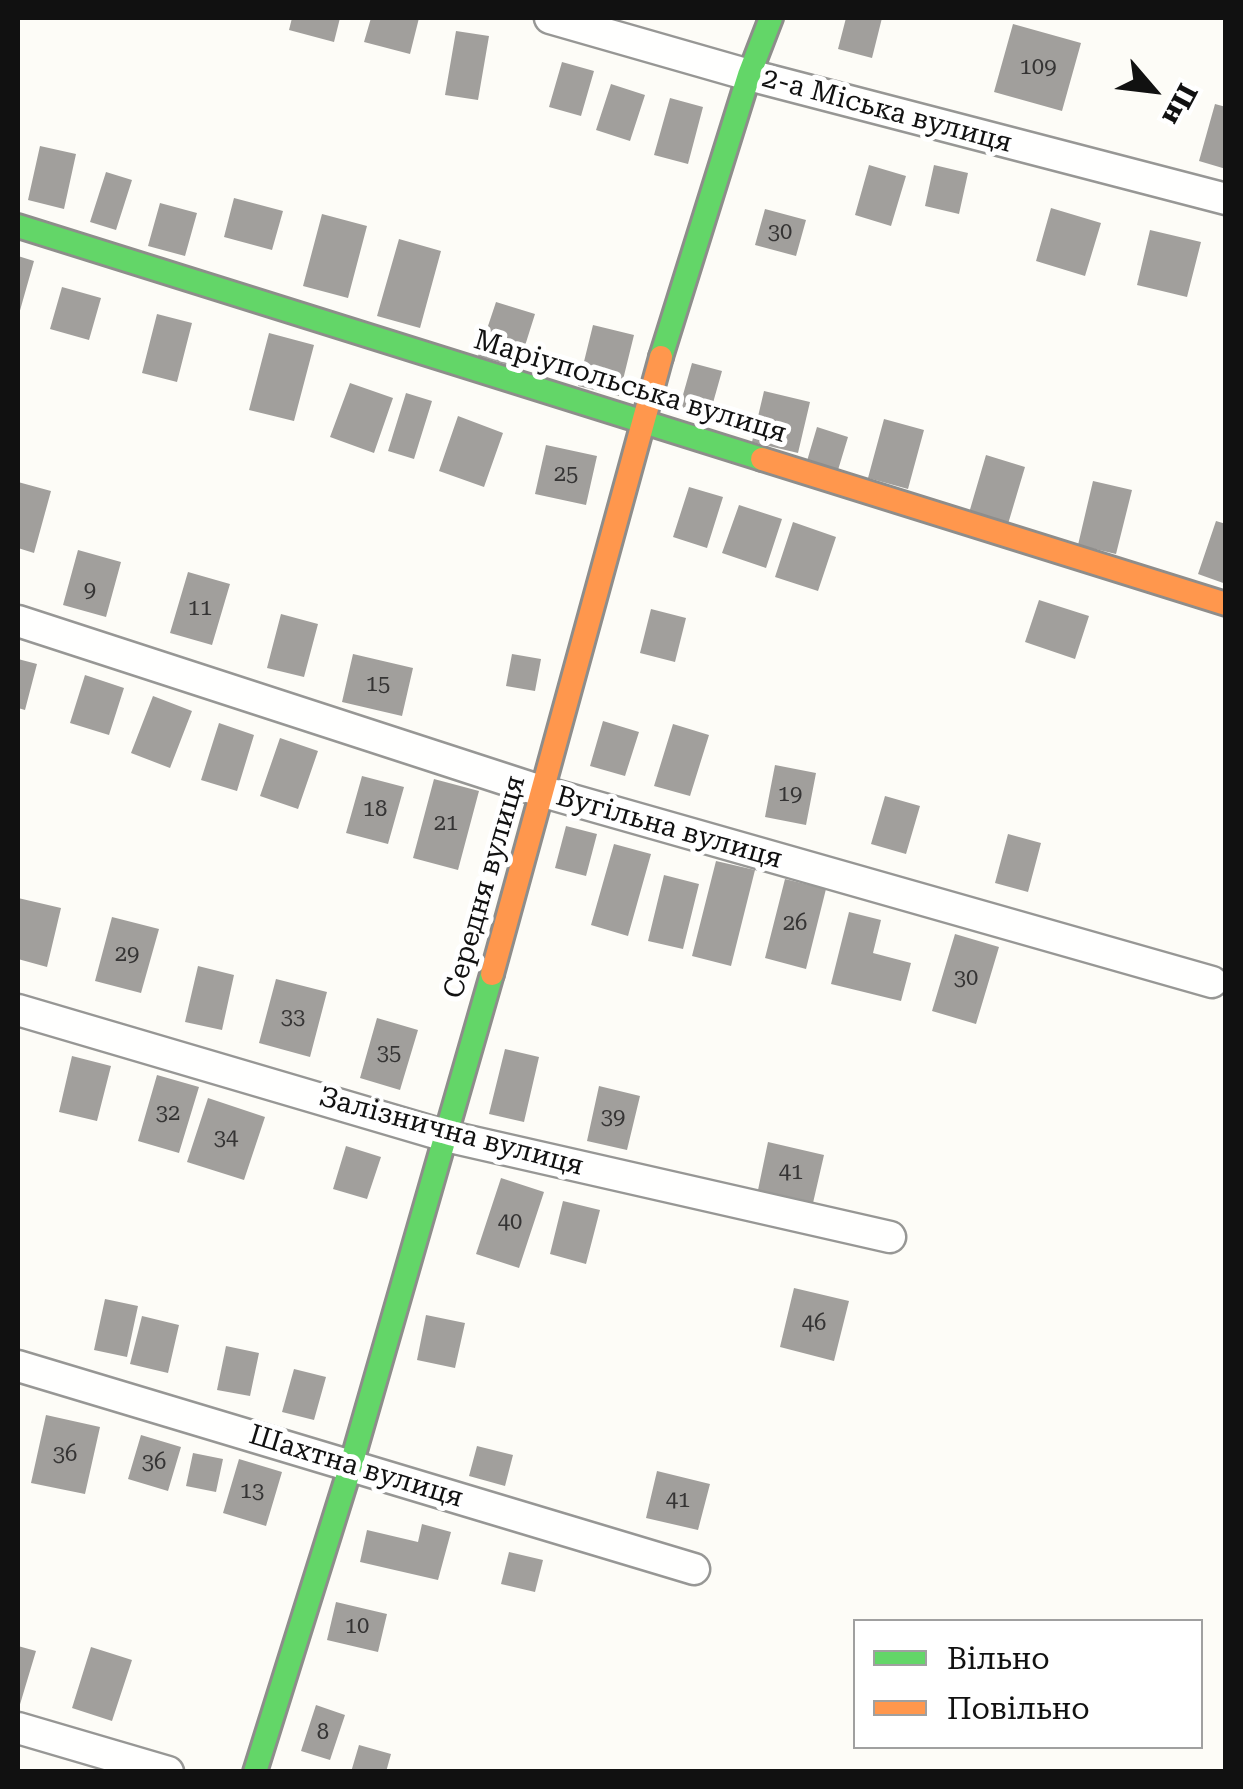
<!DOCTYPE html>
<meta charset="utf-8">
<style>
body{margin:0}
#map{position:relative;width:1243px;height:1789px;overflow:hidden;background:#fdfcf7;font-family:"Roboto Serif",serif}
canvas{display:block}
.frame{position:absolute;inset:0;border:20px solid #111;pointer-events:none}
.legend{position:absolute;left:853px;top:1619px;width:350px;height:130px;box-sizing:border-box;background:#fff;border:2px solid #a0a0a0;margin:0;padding:12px 18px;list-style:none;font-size:30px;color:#111}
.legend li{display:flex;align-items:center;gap:20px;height:50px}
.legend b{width:50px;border:2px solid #a0a0a0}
.north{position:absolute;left:1103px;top:40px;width:100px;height:100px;-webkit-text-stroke:8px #fff;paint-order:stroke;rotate:118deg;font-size:28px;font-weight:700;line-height:40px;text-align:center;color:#111}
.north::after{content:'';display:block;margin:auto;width:35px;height:45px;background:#111;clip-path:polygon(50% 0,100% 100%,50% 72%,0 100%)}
</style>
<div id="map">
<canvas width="1243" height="1789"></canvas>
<div class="frame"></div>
<ul class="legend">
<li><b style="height:12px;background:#63d668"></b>Вільно</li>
<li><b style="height:12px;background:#ff974d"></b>Повільно</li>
</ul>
<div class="north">Пн</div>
</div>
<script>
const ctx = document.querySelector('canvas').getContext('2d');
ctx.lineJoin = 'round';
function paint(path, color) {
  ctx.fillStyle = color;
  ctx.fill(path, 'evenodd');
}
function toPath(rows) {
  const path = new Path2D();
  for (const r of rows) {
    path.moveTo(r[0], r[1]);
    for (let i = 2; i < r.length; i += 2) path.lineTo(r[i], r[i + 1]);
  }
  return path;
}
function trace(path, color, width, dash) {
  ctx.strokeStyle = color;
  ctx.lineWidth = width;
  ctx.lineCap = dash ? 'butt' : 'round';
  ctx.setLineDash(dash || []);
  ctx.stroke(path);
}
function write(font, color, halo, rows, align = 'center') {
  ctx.font = font + ' "Roboto Serif",serif';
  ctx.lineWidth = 10;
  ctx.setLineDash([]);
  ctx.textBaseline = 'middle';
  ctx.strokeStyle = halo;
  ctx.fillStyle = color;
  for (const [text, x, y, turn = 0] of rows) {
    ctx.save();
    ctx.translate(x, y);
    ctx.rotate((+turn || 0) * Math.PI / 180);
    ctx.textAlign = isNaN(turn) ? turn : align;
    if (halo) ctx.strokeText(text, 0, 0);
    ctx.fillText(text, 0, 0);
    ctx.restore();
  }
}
paint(toPath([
 [292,18,340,18,334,42,289,30],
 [371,18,419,18,410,54,364,42],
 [846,18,882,18,872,58,838,49],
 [1013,24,1081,43,1062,111,994,92],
 [456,31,489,36,478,100,445,95],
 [562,62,594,71,581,116,549,107],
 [611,84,645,95,630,141,596,130],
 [670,98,703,107,688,164,654,155],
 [1215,104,1226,107,1226,169,1199,161],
 [40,146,76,154,64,209,28,200],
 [869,165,906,176,891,226,855,215],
 [934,165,968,173,959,214,925,206],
 [106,172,132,180,116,230,90,222],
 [234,198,283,211,272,250,224,237],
 [160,203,197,213,185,256,148,246],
 [1051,208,1101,223,1085,276,1036,261],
 [765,209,806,220,796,256,755,245],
 [322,214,367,226,348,298,303,286],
 [1150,230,1201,242,1187,297,1137,285],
 [399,239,441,251,420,328,377,316],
 [18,256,34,261,19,314,18,314],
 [62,287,101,298,89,340,50,329],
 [496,302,535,314,518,368,478,356],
 [157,314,192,323,177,382,142,373],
 [593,325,634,335,619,396,578,386],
 [269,333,314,345,294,421,249,410],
 [692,363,722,371,709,417,679,409],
 [350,383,393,398,374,453,330,437],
 [764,391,810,402,798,453,752,442],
 [406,393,432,401,414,459,388,451],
 [458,416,503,433,484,487,439,471],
 [884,419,924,430,908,489,868,478],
 [817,427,848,437,838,470,807,461],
 [546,445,597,456,586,505,535,494],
 [986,455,1025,467,1008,524,969,513],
 [1093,481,1132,490,1116,554,1078,545],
 [18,482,51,491,34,553,18,548],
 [689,487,723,497,707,548,673,537],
 [739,505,782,519,766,568,722,553],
 [1216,521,1226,524,1226,584,1198,574],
 [793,522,836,537,818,591,775,577],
 [78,550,121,562,106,617,63,605],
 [188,572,230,584,212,645,170,633],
 [1039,600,1089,616,1075,659,1025,642],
 [651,609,686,618,675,662,640,653],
 [281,614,318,624,304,677,267,668],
 [353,654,413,668,402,716,342,702],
 [512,654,541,659,535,691,506,686],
 [18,659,37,664,25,710,18,708],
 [85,675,124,688,109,735,70,723],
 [153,696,192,711,170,768,131,753],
 [603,721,639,732,625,776,590,766],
 [219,723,254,735,237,791,201,780],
 [673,724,709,735,690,796,654,786],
 [280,738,318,751,298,809,260,796],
 [775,765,816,773,806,825,765,817],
 [362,776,404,787,388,844,346,833],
 [434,779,479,791,458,870,413,858],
 [885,796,920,806,906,854,871,844],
 [566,826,597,834,586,876,555,868],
 [1008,834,1041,843,1028,892,995,883],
 [614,844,651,854,628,936,591,925],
 [716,861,755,870,731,966,692,956],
 [664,875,699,884,683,949,648,941],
 [785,879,826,889,806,969,765,958],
 [18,898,61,908,47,967,18,959],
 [849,912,881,920,873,953,911,963,901,1001,831,984],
 [112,917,159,929,141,993,95,981],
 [955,934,999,947,976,1024,932,1011],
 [198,966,234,975,222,1030,185,1022],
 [276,979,327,992,310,1057,259,1043],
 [377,1018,418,1030,400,1090,360,1078],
 [505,1049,539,1057,524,1122,489,1114],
 [72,1056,111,1066,97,1121,59,1112],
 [157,1075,199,1087,179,1153,138,1141],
 [599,1086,640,1096,627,1150,587,1141],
 [208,1098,265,1117,244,1180,187,1162],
 [768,1142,824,1155,813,1203,758,1190],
 [346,1146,381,1157,367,1199,333,1189],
 [501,1178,544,1192,519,1268,476,1254],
 [563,1201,600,1210,586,1264,550,1254],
 [794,1288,849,1301,834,1361,780,1347],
 [105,1299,138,1306,127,1357,94,1350],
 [426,1315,465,1323,455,1368,417,1360],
 [142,1316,179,1325,168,1373,130,1364],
 [226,1346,259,1353,250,1396,217,1390],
 [294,1369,326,1377,314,1420,282,1412],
 [46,1415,100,1427,85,1494,31,1483],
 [141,1435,181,1447,168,1491,128,1479],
 [477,1446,513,1455,505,1486,469,1476],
 [193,1453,223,1459,216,1492,186,1486],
 [239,1459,282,1472,266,1526,223,1513],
 [657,1471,710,1484,698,1530,646,1518],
 [422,1524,451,1532,438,1580,360,1562,367,1530,418,1542],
 [509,1552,543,1560,535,1592,501,1584],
 [336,1602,387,1614,378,1652,327,1640],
 [18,1646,36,1651,18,1711],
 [91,1647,132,1660,112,1721,72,1708],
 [316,1705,345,1715,330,1760,301,1751],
 [359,1745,391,1754,386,1772,351,1772]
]), '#a19f9c');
const street = toPath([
 [550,18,749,75,1226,199],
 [18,621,544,792,1212,982],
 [18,1010,446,1136,890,1237],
 [18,1366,694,1569],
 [18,1728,168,1772]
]);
const fast = toPath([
 [18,226,762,459],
 [661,357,749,75,771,18],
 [255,1772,351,1465,492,974]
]);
const slow = toPath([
 [762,459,1226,604],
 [492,974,661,357]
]);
trace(street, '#979795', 35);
trace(fast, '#8e8d8b', 28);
trace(slow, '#8e8d8b', 28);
trace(street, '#fffffe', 30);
trace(fast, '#63d668', 22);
trace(slow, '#ff974d', 22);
write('22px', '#353434', null, [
 ["109",1038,68],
 ["30",780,233],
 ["25",566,475],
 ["9",90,591],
 ["11",200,609],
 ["15",378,685],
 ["19",790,795],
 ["18",375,810],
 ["21",446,824],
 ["26",795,924],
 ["29",127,955],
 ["30",966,979],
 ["33",293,1018],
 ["35",389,1054],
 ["32",168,1114],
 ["39",613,1118],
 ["34",226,1139],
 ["41",791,1173],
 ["40",510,1223],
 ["46",814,1324],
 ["36",65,1455],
 ["36",154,1463],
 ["13",252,1492],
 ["41",678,1501],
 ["10",357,1627],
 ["8",323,1733]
]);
write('28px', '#111', '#fff', [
 ["2-а Міська вулиця",887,111,15],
 ["Маріупольська вулиця",630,387,17],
 ["Вугільна вулиця",669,828,16],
 ["Середня вулиця",485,887,-74],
 ["Залізнична вулиця",451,1132,15],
 ["Шахтна вулиця",356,1467,17]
]);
</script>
